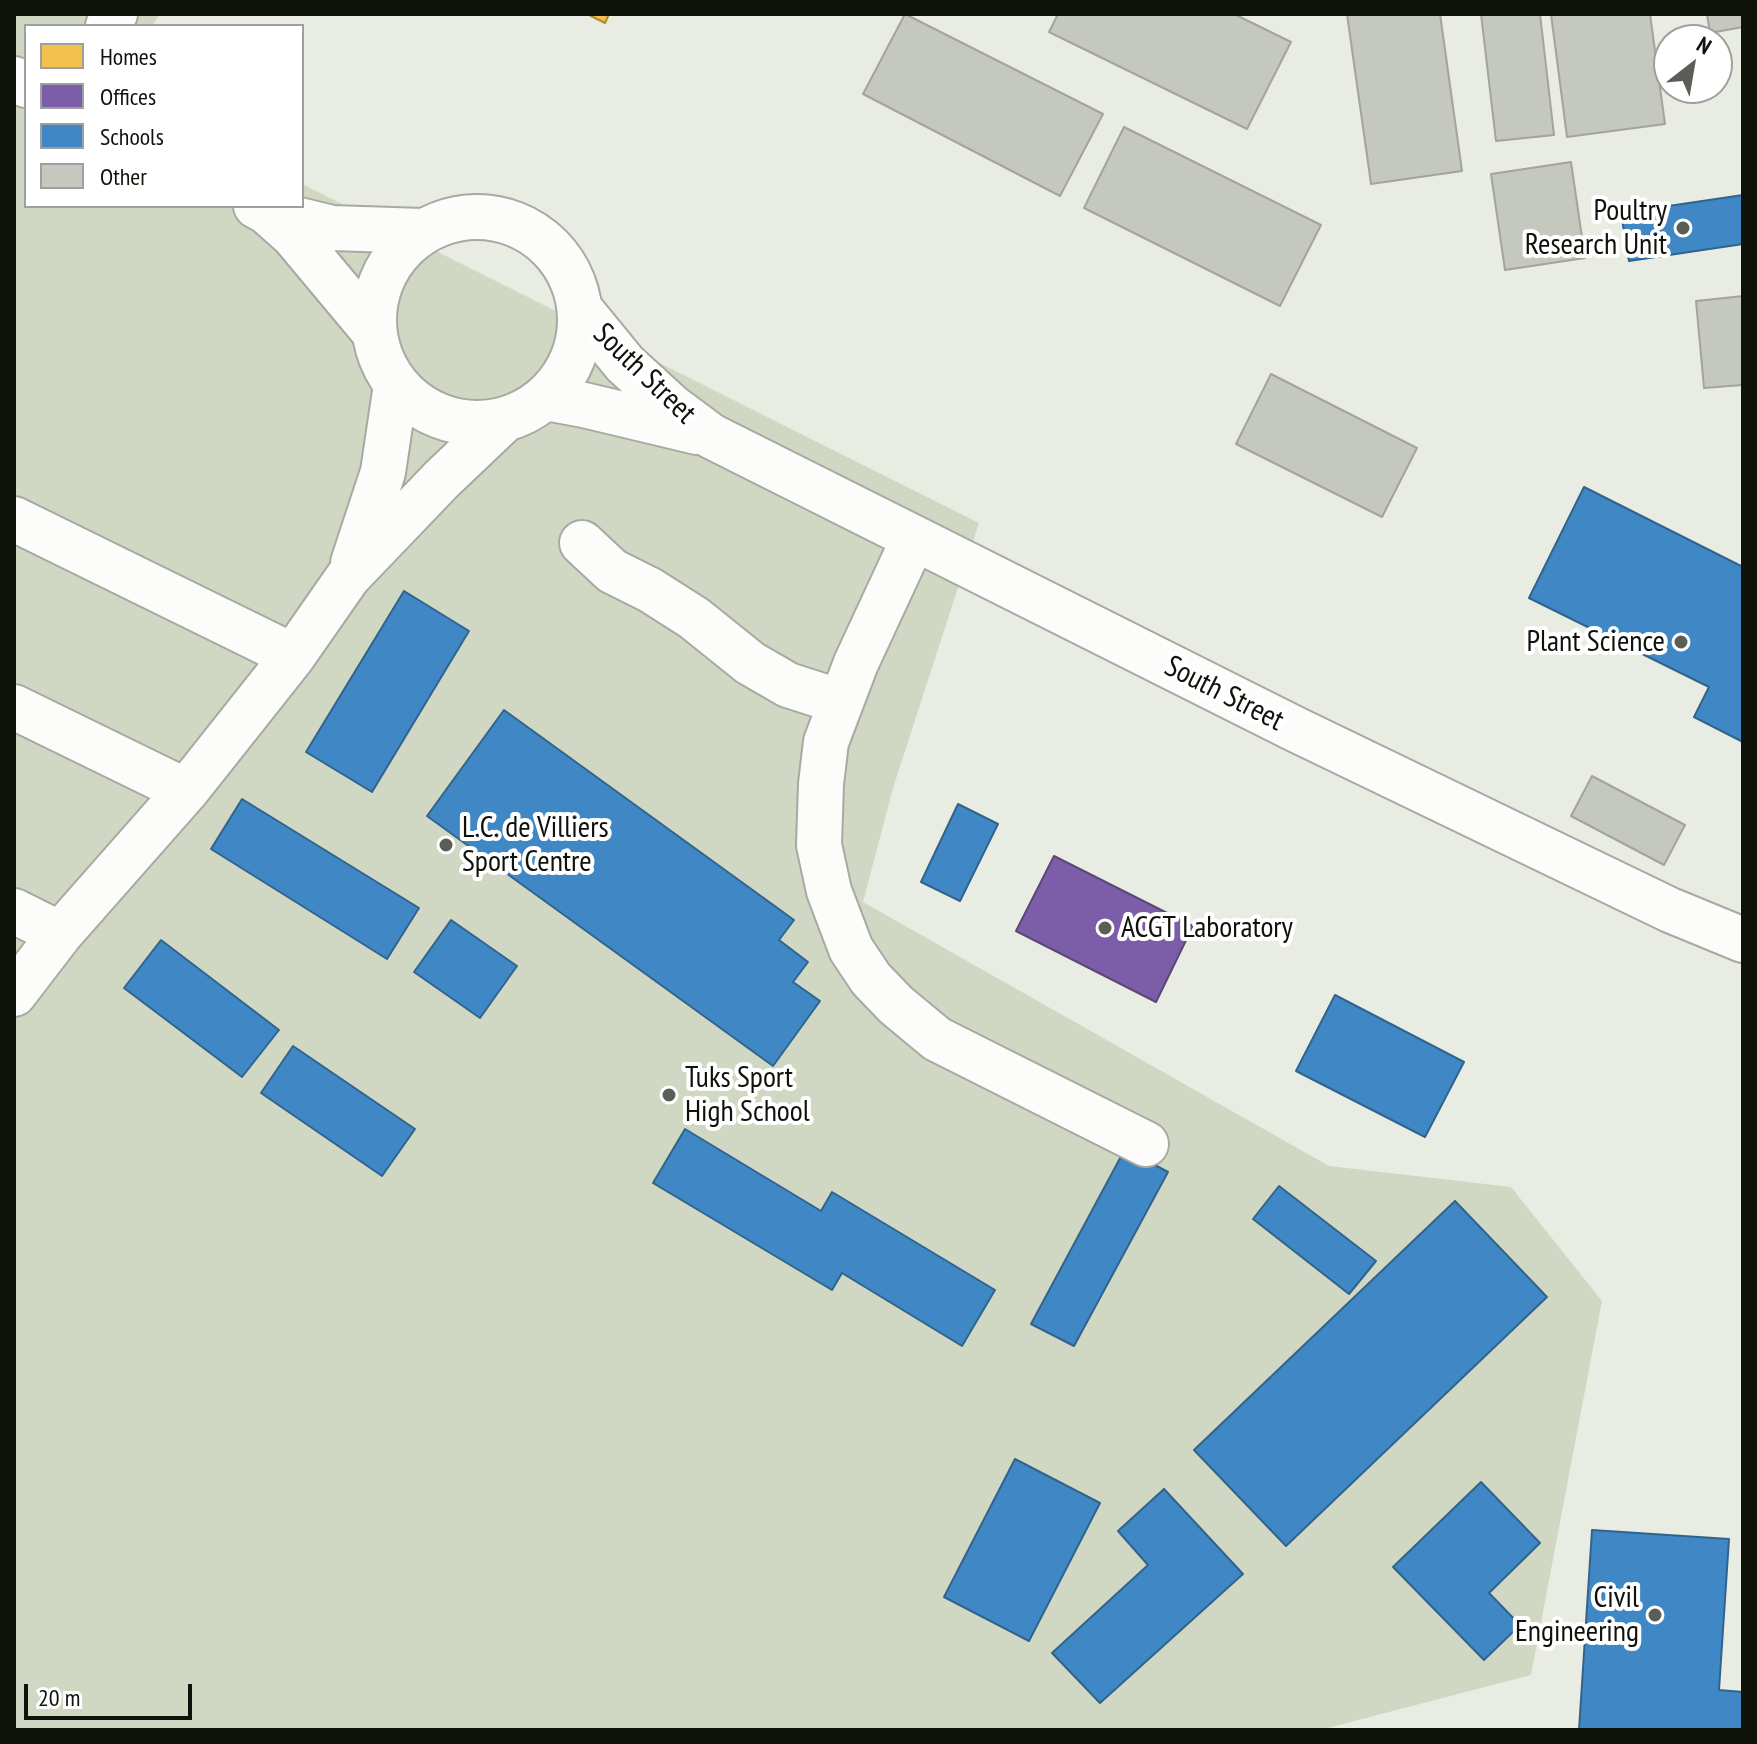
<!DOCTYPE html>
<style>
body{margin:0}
#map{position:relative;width:1757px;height:1744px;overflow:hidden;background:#e8ece2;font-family:"PT Sans Narrow",sans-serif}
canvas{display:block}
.frame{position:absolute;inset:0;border:16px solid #0f110b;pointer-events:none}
.legend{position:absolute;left:24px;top:24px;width:280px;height:184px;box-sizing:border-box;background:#fff;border:2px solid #9fa09d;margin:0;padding:10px 14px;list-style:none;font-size:24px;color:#0f110b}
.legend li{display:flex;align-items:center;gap:16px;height:40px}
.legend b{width:40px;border:2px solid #9fa09d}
.north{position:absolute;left:1653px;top:24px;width:80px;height:80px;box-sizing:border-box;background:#fff;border:2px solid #9fa09d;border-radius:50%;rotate:31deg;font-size:22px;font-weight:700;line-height:32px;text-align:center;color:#0f110b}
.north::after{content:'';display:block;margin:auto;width:28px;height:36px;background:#5b5e56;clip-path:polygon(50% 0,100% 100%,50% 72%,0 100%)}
.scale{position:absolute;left:24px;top:1684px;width:168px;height:36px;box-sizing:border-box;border:4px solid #0f110b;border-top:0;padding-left:10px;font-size:24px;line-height:28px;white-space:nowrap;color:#0f110b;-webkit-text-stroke:6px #fff;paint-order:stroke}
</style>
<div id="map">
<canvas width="1757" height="1744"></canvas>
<div class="frame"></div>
<ul class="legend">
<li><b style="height:22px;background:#f2c14e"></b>Homes</li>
<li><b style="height:22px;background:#7b5ea7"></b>Offices</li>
<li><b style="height:22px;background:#3f88c5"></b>Schools</li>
<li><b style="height:22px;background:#c4c8bf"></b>Other</li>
</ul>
<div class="north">N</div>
<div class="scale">20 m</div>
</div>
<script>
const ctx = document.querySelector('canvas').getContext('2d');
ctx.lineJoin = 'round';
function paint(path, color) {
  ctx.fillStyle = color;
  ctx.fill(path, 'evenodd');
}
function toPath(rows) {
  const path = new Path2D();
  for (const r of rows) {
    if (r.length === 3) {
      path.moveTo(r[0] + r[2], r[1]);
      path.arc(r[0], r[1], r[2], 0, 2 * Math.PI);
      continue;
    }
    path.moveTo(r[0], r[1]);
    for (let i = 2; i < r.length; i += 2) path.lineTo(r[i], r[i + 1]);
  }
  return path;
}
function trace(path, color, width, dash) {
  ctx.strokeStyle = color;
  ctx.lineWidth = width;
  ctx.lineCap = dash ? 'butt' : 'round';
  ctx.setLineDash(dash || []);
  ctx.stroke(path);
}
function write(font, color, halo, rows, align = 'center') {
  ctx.font = font + ' "PT Sans Narrow",sans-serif';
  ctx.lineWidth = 8;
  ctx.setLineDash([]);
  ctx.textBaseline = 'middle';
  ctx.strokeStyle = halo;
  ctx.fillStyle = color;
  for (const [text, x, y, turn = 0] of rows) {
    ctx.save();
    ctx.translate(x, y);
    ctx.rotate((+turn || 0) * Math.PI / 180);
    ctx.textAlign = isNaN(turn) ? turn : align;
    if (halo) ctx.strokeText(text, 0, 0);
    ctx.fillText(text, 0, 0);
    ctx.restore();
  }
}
paint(toPath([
 [14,14,160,14,152,26,26,26,26,206,302,206,302,184,979,523,893,788,863,902,1329,1166,1511,1187,1602,1301,1531,1675,1320,1730,14,1730]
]), '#d0d8c3');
const homes = toPath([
 [587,14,609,14,605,23,587,14]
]);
paint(homes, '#f2c14e');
trace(homes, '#ae8c3a', 2);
const offices = toPath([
 [1054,856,1193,926,1156,1002,1016,931,1054,856]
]);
paint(offices, '#7b5ea7');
trace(offices, '#5b4778', 2);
const schools = toPath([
 [1743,195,1743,244,1629,261,1621,213,1743,195],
 [1584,487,1743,567,1743,742,1694,717,1709,687,1529,598,1584,487],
 [404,591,469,631,372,792,306,752,404,591],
 [504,710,794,920,779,940,808,962,793,982,820,1001,773,1066,427,816,504,710],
 [242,799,419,908,387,959,211,849,242,799],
 [958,804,998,824,960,901,921,882,958,804],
 [451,920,517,966,480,1018,414,972,451,920],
 [161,940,279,1030,242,1077,124,988,161,940],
 [1335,995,1464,1062,1425,1137,1296,1071,1335,995],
 [293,1046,415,1129,382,1176,261,1093,293,1046],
 [685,1129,821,1211,832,1192,995,1290,962,1346,842,1273,832,1290,653,1183,685,1129],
 [1125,1149,1168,1172,1074,1346,1031,1324,1125,1149],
 [1279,1186,1376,1261,1349,1294,1253,1219,1279,1186],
 [1455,1201,1547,1297,1286,1546,1194,1450,1455,1201],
 [1015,1459,1100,1503,1029,1641,944,1597,1015,1459],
 [1481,1482,1540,1543,1489,1593,1520,1625,1484,1660,1393,1567,1481,1482],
 [1164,1489,1243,1574,1100,1703,1052,1653,1148,1565,1118,1531,1164,1489],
 [1592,1530,1729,1539,1719,1690,1743,1692,1743,1730,1579,1730,1592,1530]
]);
paint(schools, '#3f88c5');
trace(schools, '#31648d', 2);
const building = toPath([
 [905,14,1103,114,1060,196,863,94,905,14],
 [1058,14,1234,14,1291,42,1247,129,1049,32,1058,14],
 [1347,14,1440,14,1462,171,1371,184,1347,14],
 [1481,14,1540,14,1554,135,1496,141,1481,14],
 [1551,14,1650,14,1665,124,1567,137,1551,14],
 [1707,14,1743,14,1743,27,1710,33,1707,14],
 [1124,127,1321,225,1280,306,1084,208,1124,127],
 [1571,162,1585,258,1505,270,1491,174,1571,162],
 [1743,296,1743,385,1704,388,1696,301,1743,296],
 [1271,374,1417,448,1382,517,1236,444,1271,374],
 [1592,776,1685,825,1664,865,1571,816,1592,776]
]);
paint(building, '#c4c8bf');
trace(building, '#a2a49d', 2);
const minor = toPath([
 [108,26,115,14],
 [14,79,26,85],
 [256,206,267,212,293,235,374,332],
 [270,213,332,228,423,231],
 [477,320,103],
 [580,309,625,364,672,407,711,436,1295,729,1670,910,1743,940],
 [546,398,584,405,697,432],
 [14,519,293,656],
 [914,538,856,663,826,742,821,784,819,845,829,891,851,949,871,979,896,1005,937,1039,1146,1144],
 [582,543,612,571,650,590,694,618,750,663,788,685,841,702],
 [353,563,383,472,396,385],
 [14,707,186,791],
 [14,911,60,934],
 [14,994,60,934,186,791,293,656,348,577,442,479,503,421]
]);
trace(minor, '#a7a9a2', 48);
trace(minor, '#fcfcfb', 44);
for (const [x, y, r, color] of [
 [1683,228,8,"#5b5e56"],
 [1681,642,8,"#5b5e56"],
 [446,845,8,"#5b5e56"],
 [1105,928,8,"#5b5e56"],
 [669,1095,8,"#5b5e56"],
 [1655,1615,8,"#5b5e56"]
]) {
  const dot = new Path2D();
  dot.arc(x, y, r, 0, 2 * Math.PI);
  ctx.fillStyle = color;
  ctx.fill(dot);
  trace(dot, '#fff', 3);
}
write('30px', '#0f110b', '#fff', [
 ["Poultry",1667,211],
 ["Research Unit",1667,245],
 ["Plant Science",1665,642],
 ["L.C. de Villiers",462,828,"left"],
 ["Sport Centre",462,862,"left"],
 ["ACGT Laboratory",1121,928,"left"],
 ["Tuks Sport",685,1078,"left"],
 ["High School",685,1112,"left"],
 ["Civil",1639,1598],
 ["Engineering",1639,1632]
], 'right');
write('30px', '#0f110b', '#fff', [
 ["South Street",644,374,44],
 ["South Street",1224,694,27]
]);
</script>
